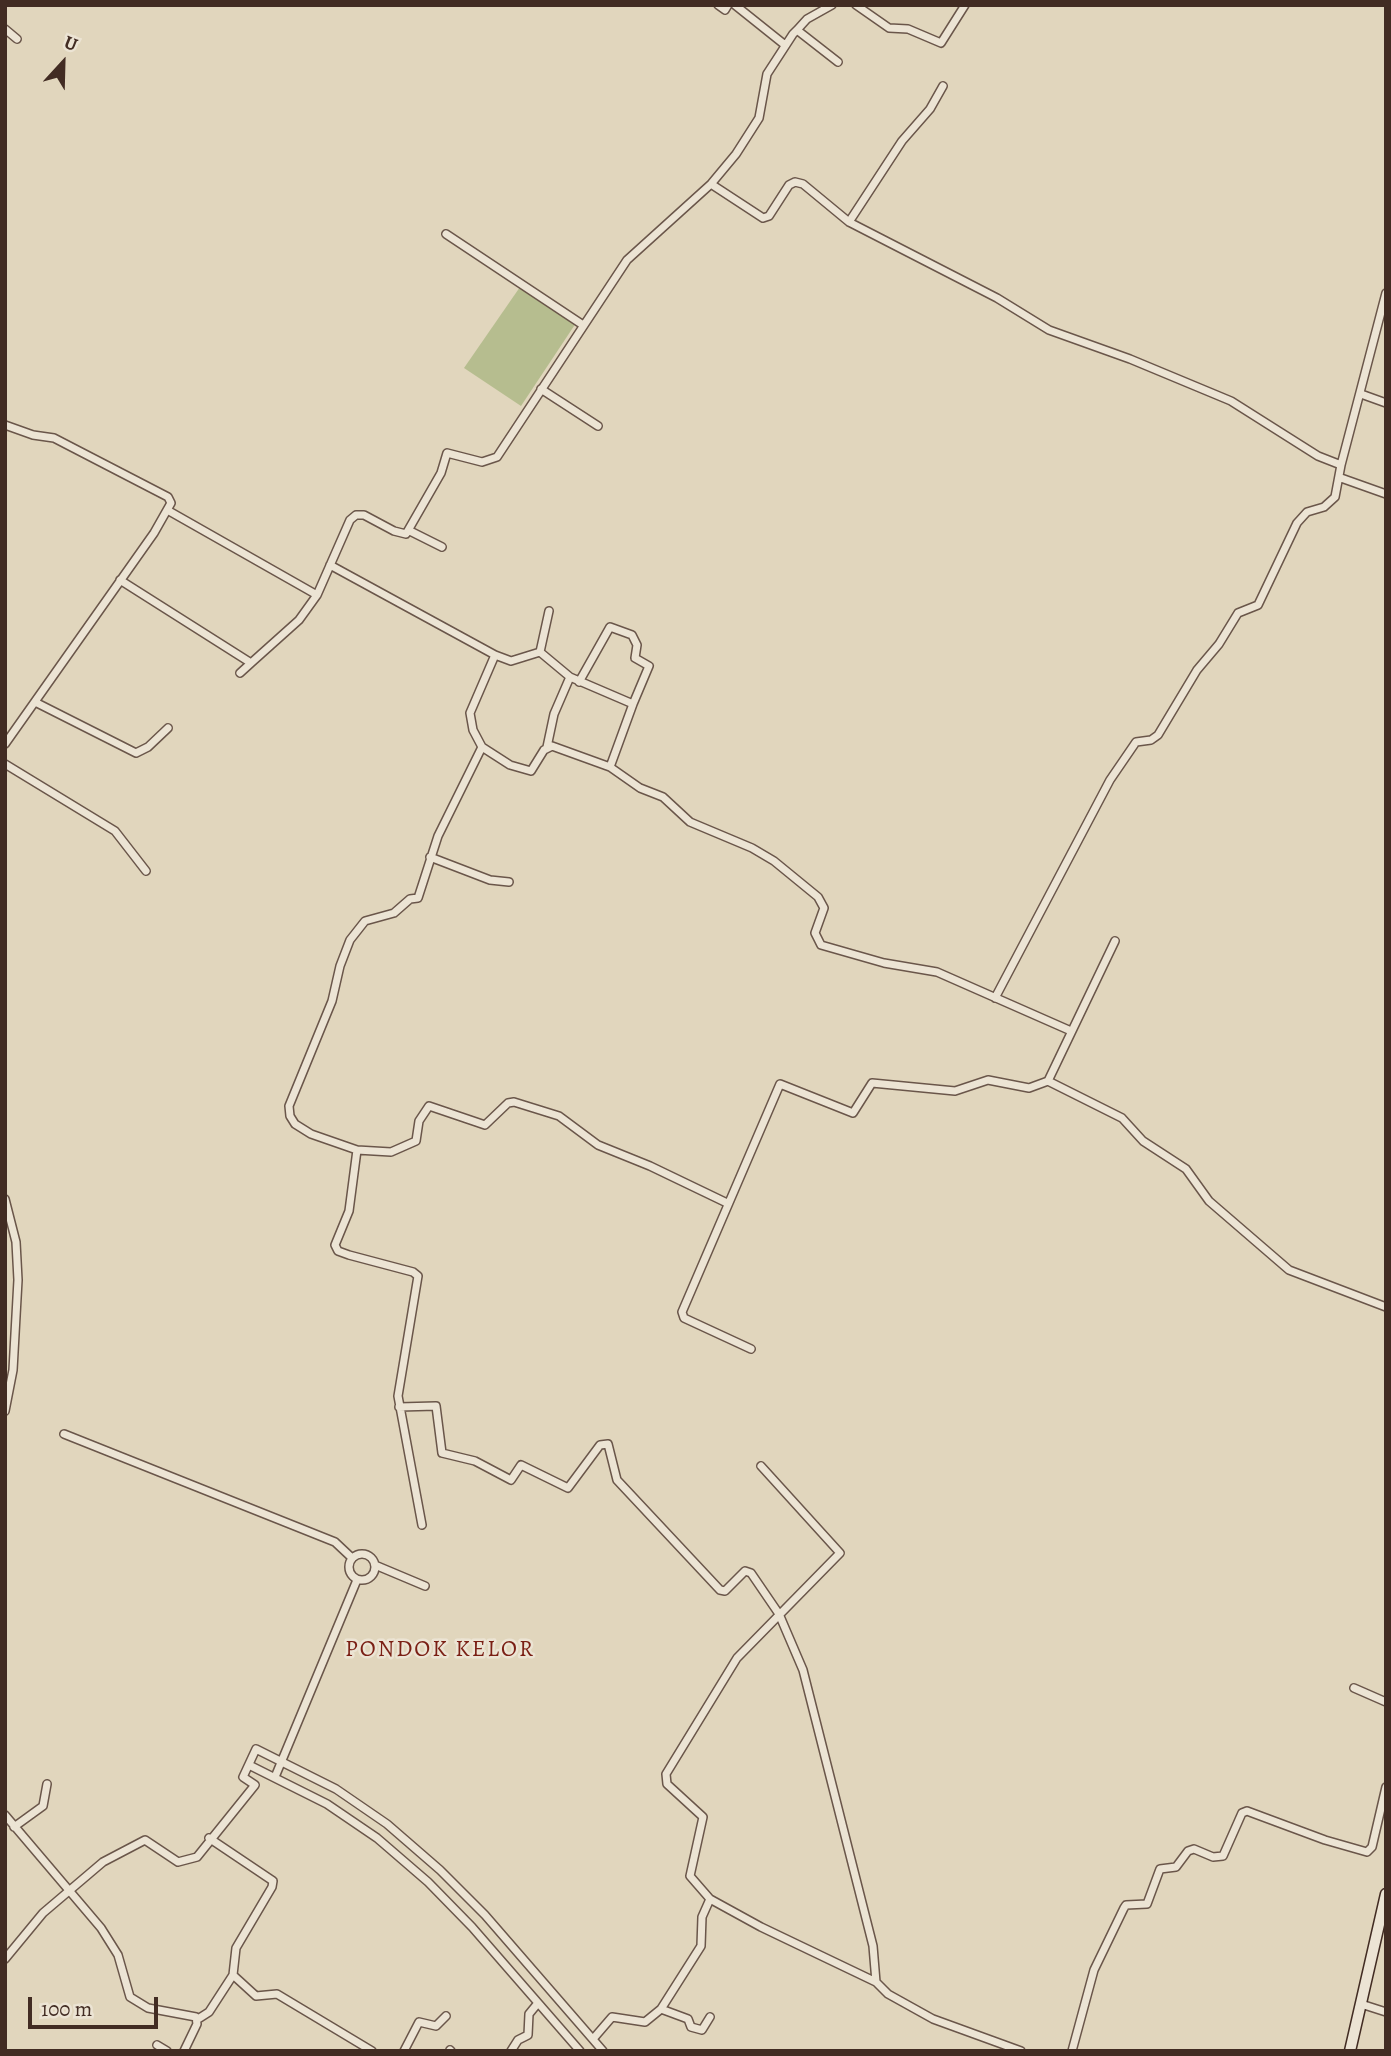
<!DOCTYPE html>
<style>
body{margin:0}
#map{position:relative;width:1391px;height:2056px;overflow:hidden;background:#e1d6bd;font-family:Alegreya,serif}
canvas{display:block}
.frame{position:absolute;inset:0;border:7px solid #422c23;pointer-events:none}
.north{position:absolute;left:28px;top:28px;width:70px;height:70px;-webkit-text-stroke:5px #ece4d4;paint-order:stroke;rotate:22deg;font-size:19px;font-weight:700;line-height:28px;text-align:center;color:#422c23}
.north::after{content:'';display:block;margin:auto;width:24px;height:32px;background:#422c23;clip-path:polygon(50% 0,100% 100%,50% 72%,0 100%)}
.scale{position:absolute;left:28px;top:1997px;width:130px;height:32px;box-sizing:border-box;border:4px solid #422c23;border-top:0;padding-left:9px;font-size:21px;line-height:24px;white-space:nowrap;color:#422c23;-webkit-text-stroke:5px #ece4d4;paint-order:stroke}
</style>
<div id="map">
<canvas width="1391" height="2056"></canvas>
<div class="frame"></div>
<div class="north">U</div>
<div class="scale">100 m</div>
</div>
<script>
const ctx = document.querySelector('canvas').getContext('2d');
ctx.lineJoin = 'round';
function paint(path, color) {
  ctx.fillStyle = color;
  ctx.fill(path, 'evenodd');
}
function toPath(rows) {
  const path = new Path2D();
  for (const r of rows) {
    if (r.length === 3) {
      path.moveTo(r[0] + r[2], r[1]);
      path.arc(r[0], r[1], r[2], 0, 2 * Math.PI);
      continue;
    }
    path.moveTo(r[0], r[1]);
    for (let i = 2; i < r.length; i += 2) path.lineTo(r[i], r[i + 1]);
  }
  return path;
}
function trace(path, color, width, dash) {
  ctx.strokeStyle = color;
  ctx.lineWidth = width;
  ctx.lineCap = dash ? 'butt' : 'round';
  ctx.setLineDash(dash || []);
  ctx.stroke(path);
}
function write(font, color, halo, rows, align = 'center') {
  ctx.font = font + ' Alegreya,serif';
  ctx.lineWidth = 5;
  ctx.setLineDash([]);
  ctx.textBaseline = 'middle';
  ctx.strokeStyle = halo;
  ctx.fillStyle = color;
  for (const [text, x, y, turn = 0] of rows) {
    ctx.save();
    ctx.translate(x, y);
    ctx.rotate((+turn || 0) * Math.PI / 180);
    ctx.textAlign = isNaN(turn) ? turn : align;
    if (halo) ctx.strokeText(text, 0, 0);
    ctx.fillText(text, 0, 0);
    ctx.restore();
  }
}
paint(toPath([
 [520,287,576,323,521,406,464,368]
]), '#b6bd8f');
const street = toPath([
 [718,5,725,10,728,5],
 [735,5,785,45],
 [856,5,889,28,908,29,941,43,965,5],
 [5,29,17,39],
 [797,30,807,19,832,5],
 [943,86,930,109,902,141,849,222,997,298,1049,330,1130,359,1231,401,1318,456,1341,465,1386,293],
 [711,184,763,218,769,216,789,185,795,182,803,184,849,222],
 [446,234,583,325],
 [541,389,598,426],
 [1361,394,1386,403],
 [5,425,33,435,54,438,168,497,171,503,154,533,5,744],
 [1341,478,1386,494],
 [169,511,317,595,350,520,356,515,364,515,394,531,406,534,441,473,447,453,482,462,497,457,627,260,711,184,736,154,759,118,767,74,793,34,797,30,838,62],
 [410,531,442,547],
 [330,565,495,655,470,713,473,730,482,747,510,765,531,771,544,750,552,746,610,767,640,788,663,797,690,822,752,848,774,861,818,897,824,908,815,933,821,945,884,963,937,972,1071,1031],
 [120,580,251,663,299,620,317,595],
 [540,652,549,611],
 [495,655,511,661,540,652,570,677,633,704,610,767],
 [240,673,251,663],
 [579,682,610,627,632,635,637,645,635,658,649,666,633,704],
 [35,702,136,753,148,747,168,728],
 [482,747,438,836,418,898,410,899,394,913,365,921,350,940,340,966,332,1001,289,1106,290,1116,295,1124,311,1134,357,1150,391,1152,416,1141,419,1121,429,1106,485,1125,508,1103,514,1102,559,1116,598,1145,650,1166,727,1203],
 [547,747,554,714,570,677],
 [5,764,115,831,146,871],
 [430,857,490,880,509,882],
 [1115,941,1048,1081,1122,1118,1143,1141,1186,1169,1209,1201,1289,1270,1386,1307],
 [995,998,1110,780,1136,742,1151,740,1158,735,1197,670,1219,644,1238,613,1258,605,1297,523,1307,512,1324,507,1335,497,1341,465],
 [357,1150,349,1211,335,1245,338,1251,349,1255,413,1272,418,1276,398,1396,422,1525],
 [5,1199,16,1242,18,1280,13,1370,5,1411],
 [751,1349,684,1318,682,1312,780,1084,853,1113,872,1083,955,1091,988,1080,1029,1088,1048,1081],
 [399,1407,436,1406,442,1453,475,1461,511,1480,521,1465,568,1488,600,1445,608,1444,617,1480,720,1590,725,1591,745,1571,751,1573,779,1614,803,1670,873,1946,876,1982,888,1994,933,2019,1021,2051],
 [64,1434,335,1542,352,1558],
 [761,1466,840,1553,737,1658,666,1774,667,1784,703,1817,690,1876,710,1899,761,1927,876,1982],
 [362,1567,13],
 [375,1565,425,1586],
 [1354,1688,1386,1702],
 [249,1765,327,1804,377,1838,428,1882,472,1927,580,2051],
 [275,1777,357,1580],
 [5,1815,101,1928,118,1955,130,1997,148,2008,196,2017,197,2024,184,2051],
 [14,1827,43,1806,47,1784],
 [209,1838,273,1881,272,1887,236,1948,233,1975,256,1996,277,1994,372,2051],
 [5,1959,43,1913,103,1862,145,1840,178,1862,197,1857,255,1785,243,1777,256,1749,336,1789,387,1824,440,1870,485,1915,603,2051],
 [1361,2004,1386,2012],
 [661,2009,688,2019,691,2027,702,2030,710,2017],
 [198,2019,209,2012,233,1975],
 [593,2039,612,2017,645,2022,661,2009,701,1946,702,1917,710,1899],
 [157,2045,167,2051],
 [450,2050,451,2051],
 [404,2051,419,2022,436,2026,446,2016],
 [511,2051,518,2040,528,2035,529,2014,538,2003],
 [1072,2051,1094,1970,1124,1908,1126,1905,1147,1904,1160,1869,1176,1867,1188,1851,1194,1849,1213,1857,1223,1856,1242,1813,1247,1811,1325,1840,1367,1852,1372,1847,1386,1787]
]);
const secondary = toPath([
 [1350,2051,1386,1894]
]);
trace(street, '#6a564a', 10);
trace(secondary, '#422c23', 13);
trace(street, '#ece4d4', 7);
trace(secondary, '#ece4d4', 10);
ctx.letterSpacing = '2px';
write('23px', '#7a1f14', '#ece4d4', [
 ["PONDOK KELOR",440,1650]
]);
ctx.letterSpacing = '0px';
</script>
